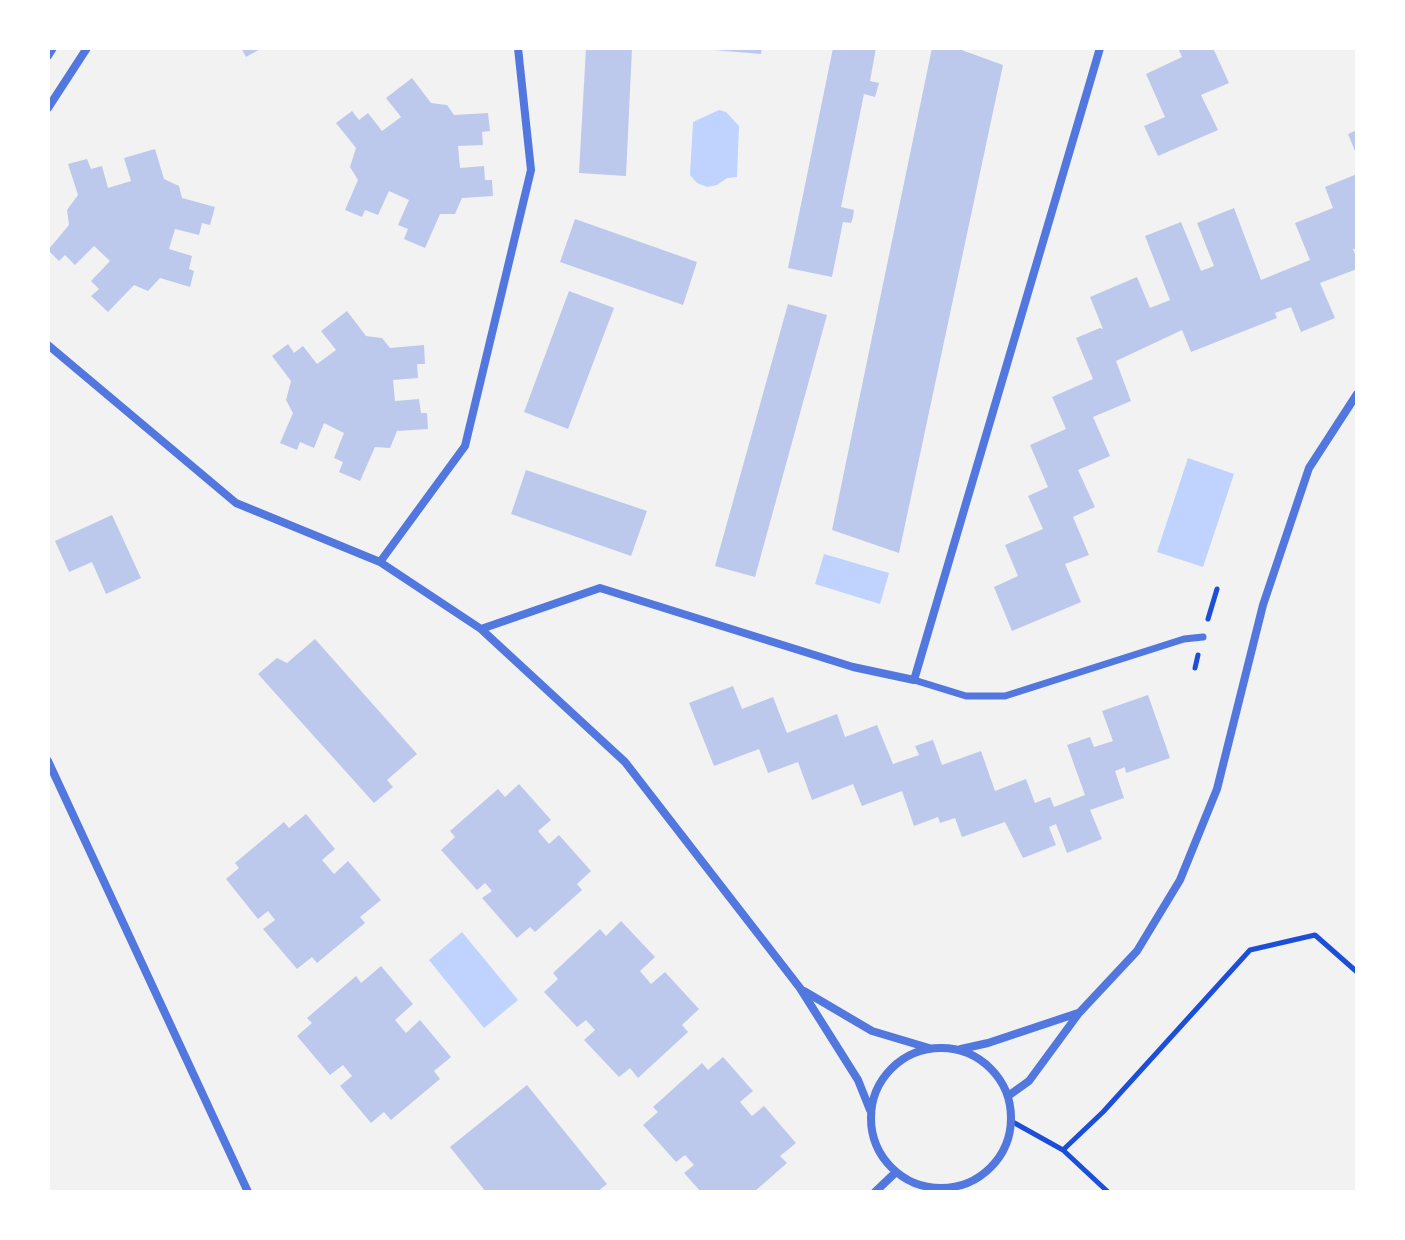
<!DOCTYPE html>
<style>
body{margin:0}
#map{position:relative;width:1405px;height:1240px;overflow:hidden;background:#f2f2f2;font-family:"PT Sans Narrow",sans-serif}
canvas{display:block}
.frame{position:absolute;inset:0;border:50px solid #fff;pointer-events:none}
</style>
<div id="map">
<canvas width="1405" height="1240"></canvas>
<div class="frame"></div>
</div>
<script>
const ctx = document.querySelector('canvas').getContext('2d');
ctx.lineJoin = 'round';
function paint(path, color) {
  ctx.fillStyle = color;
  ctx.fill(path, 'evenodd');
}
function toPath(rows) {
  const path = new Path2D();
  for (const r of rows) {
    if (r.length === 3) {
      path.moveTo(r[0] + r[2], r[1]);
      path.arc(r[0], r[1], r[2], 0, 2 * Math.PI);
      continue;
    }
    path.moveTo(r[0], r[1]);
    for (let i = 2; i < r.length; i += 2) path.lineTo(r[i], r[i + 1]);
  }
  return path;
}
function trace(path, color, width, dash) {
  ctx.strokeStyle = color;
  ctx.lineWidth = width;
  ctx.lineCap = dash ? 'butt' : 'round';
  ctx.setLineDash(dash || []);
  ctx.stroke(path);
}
paint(toPath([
 [719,110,726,112,739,126,737,177,727,178,717,185,707,187,697,183,690,175,693,122],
 [1188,458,1234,474,1203,567,1157,552],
 [824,554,889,573,880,604,815,584],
 [462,932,518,1000,484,1028,429,960]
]), '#bfd3fe');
paint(toPath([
 [241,48,262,48,246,57],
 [586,48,632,48,626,176,579,173],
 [714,48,762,48,761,54,714,50],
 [833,48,876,48,870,81,879,83,875,97,864,94,841,207,854,210,853,217,851,223,843,222,832,277,788,268],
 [932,48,956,48,1003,65,899,553,832,530],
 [1178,48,1213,48,1229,83,1201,95,1218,130,1158,156,1144,126,1165,117,1146,74,1182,57],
 [412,78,431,103,447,105,454,115,488,113,490,131,482,132,483,145,458,146,460,168,484,166,485,180,492,180,493,196,462,198,455,214,440,214,425,248,404,239,408,229,398,225,409,200,389,191,378,215,365,210,362,217,345,210,358,180,350,167,356,148,336,123,352,111,359,120,368,113,382,131,401,117,386,98],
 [1357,130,1357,156,1348,134],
 [155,149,164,179,179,186,182,198,215,207,210,225,202,223,199,235,175,229,169,249,192,256,189,269,194,271,190,287,160,278,148,291,134,285,108,312,91,296,99,289,91,281,110,261,94,246,75,265,65,255,59,261,48,250,69,225,67,210,78,195,68,164,87,159,91,169,102,166,108,188,131,181,124,158],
 [1357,174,1357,248,1353,249,1357,259,1357,269,1320,283,1335,318,1301,332,1291,307,1275,313,1277,318,1191,352,1182,330,1116,361,1131,401,1093,417,1110,456,1078,470,1095,507,1073,517,1089,555,1065,564,1081,602,1012,631,994,587,1018,576,1005,545,1043,529,1028,496,1048,487,1030,445,1066,429,1052,397,1093,379,1076,338,1100,328,1103,329,1090,297,1137,277,1150,308,1170,300,1145,236,1181,222,1201,271,1214,266,1197,223,1234,208,1261,280,1310,260,1295,223,1333,208,1325,187],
 [575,219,697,262,683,305,560,262],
 [569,291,614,308,568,429,524,412],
 [788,304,827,315,755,577,715,566],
 [347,311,366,336,382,338,390,348,424,345,425,364,417,364,418,378,393,380,395,401,419,399,421,413,427,413,428,429,397,431,390,448,375,447,360,481,339,472,343,462,334,458,344,433,324,423,314,448,300,442,297,450,280,443,293,413,286,400,291,381,272,356,288,344,294,353,303,346,317,364,336,350,321,331],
 [526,470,647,511,631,556,511,514],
 [112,515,141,578,106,594,92,562,69,572,55,541],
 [315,639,417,754,387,780,393,787,374,803,258,674,277,658,287,663],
 [733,686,742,709,773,697,787,733,837,714,845,737,877,725,893,764,919,755,915,746,933,740,942,765,981,751,995,791,1026,779,1035,803,1050,797,1054,807,1085,795,1067,745,1090,737,1094,747,1113,741,1102,711,1148,695,1170,758,1126,773,1125,767,1115,771,1124,798,1090,810,1102,839,1067,853,1056,824,1049,827,1056,845,1023,858,1005,822,962,837,955,818,940,823,938,817,914,826,902,791,862,806,853,784,812,800,798,762,768,773,759,749,714,766,689,703],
 [519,784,551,820,538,831,549,844,559,835,591,871,577,884,582,890,535,932,530,927,517,938,482,898,492,891,485,883,477,890,441,850,455,837,450,831,498,789,505,797],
 [306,814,335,849,322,860,334,874,348,861,381,900,360,917,365,923,317,963,312,957,297,969,263,929,275,920,268,911,258,919,226,879,239,868,235,863,284,822,289,828],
 [621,921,655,957,640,971,651,984,665,972,699,1009,682,1025,688,1032,638,1078,630,1068,619,1077,584,1040,595,1030,586,1020,577,1027,544,992,558,979,553,973,600,929,606,936],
 [381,966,413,1004,395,1020,406,1033,420,1020,451,1057,434,1071,440,1079,391,1120,384,1112,371,1123,340,1086,352,1076,343,1065,330,1075,297,1036,312,1023,307,1018,356,976,361,983],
 [723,1057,753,1091,740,1102,752,1116,764,1106,796,1143,780,1156,787,1163,754,1192,701,1192,684,1173,694,1165,685,1155,676,1162,643,1125,658,1112,653,1107,702,1063,708,1070],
 [527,1085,607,1184,597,1192,486,1192,450,1147]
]), '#bdc9ec');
trace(toPath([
 [1208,619,1217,589],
 [1195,668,1198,655],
 [1011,1121,1063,1150,1108,1192],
 [1063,1150,1103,1112,1250,950,1315,935,1357,972]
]), '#1d4ed8', 5);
trace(toPath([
 [914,680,966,696,1005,696,1184,639,1203,637]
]), '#5277de', 7);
trace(toPath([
 [48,56,53,48],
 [48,108,87,48],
 [48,345,236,503,380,562,481,629,625,762,800,988,858,1080,870,1110],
 [380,562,465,446,531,170,518,48],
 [481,629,600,588,853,667,914,680,1100,48],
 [48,761,248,1192],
 [804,991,872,1031,929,1048],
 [941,1118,70],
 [961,1049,988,1043,1078,1013],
 [1008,1096,1029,1081,1079,1013,1137,951,1180,880,1217,789,1263,605,1309,468,1357,394],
 [875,1192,896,1172]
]), '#5277de', 8);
</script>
